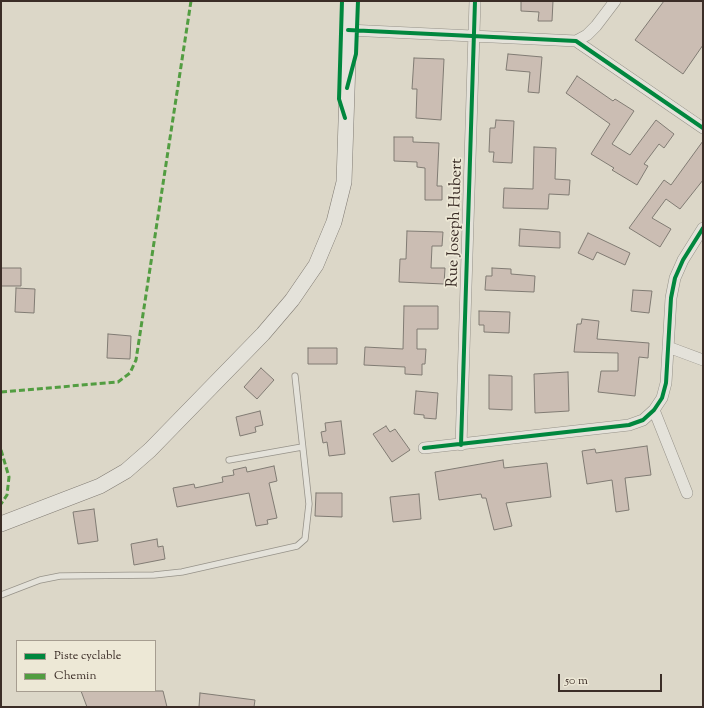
<!DOCTYPE html>
<style>
body{margin:0}
#map{position:relative;width:704px;height:708px;overflow:hidden;background:#dcd7c8;font-family:"Sorts Mill Goudy",serif}
canvas{display:block}
.frame{position:absolute;inset:0;border:2px solid #3b2d27;pointer-events:none}
.legend{position:absolute;left:16px;top:640px;width:140px;height:52px;box-sizing:border-box;background:#ede8d6;border:1px solid #a69d90;margin:0;padding:5px 7px;list-style:none;font-size:12px;color:#3b2d27}
.legend li{display:flex;align-items:center;gap:8px;height:20px}
.legend b{width:20px;border:1px solid #a69d90}
.scale{position:absolute;left:558px;top:674px;width:104px;height:18px;box-sizing:border-box;border:2px solid #3b2d27;border-top:0;padding-left:5px;font-size:12px;line-height:14px;white-space:nowrap;color:#3b2d27;-webkit-text-stroke:3px #ede8d6;paint-order:stroke}
</style>
<div id="map">
<canvas width="704" height="708"></canvas>
<div class="frame"></div>
<ul class="legend">
<li><b style="height:5px;background:#00873e"></b>Piste cyclable</li>
<li><b style="height:5px;background:#529d41"></b>Chemin</li>
</ul>
<div class="scale">50 m</div>
</div>
<script>
const ctx = document.querySelector('canvas').getContext('2d');
ctx.lineJoin = 'round';
function paint(path, color) {
  ctx.fillStyle = color;
  ctx.fill(path, 'evenodd');
}
function toPath(rows) {
  const path = new Path2D();
  for (const r of rows) {
    path.moveTo(r[0], r[1]);
    for (let i = 2; i < r.length; i += 2) path.lineTo(r[i], r[i + 1]);
  }
  return path;
}
function trace(path, color, width, dash) {
  ctx.strokeStyle = color;
  ctx.lineWidth = width;
  ctx.lineCap = dash ? 'butt' : 'round';
  ctx.setLineDash(dash || []);
  ctx.stroke(path);
}
function write(font, color, halo, rows, align = 'center') {
  ctx.font = font + ' "Sorts Mill Goudy",serif';
  ctx.lineWidth = 3.5;
  ctx.setLineDash([]);
  ctx.textBaseline = 'middle';
  ctx.strokeStyle = halo;
  ctx.fillStyle = color;
  for (const [text, x, y, turn = 0] of rows) {
    ctx.save();
    ctx.translate(x, y);
    ctx.rotate((+turn || 0) * Math.PI / 180);
    ctx.textAlign = isNaN(turn) ? turn : align;
    if (halo) ctx.strokeText(text, 0, 0);
    ctx.fillText(text, 0, 0);
    ctx.restore();
  }
}
const building = toPath([
 [521,1,553,1,552,21,538,21,539,12,521,11,521,1],
 [664,1,703,1,703,45,683,74,635,40,664,1],
 [508,54,542,57,539,93,528,92,530,72,506,70,508,54],
 [414,58,444,59,441,120,416,118,417,89,412,89,414,58],
 [577,76,613,101,615,99,634,111,612,144,630,155,656,120,674,134,664,148,659,144,644,164,648,166,637,185,612,170,614,168,591,154,610,124,566,93,577,76],
 [496,120,514,121,512,163,493,162,494,152,489,152,490,128,495,128,496,120],
 [394,137,413,137,413,142,439,143,437,186,442,186,442,200,425,200,425,168,417,167,417,162,394,161,394,137],
 [703,141,703,180,680,209,666,199,652,218,671,229,660,247,629,228,664,180,671,185,703,141],
 [534,147,556,148,555,179,570,180,569,195,549,194,548,209,503,208,504,188,533,189,534,147],
 [520,229,560,232,560,248,519,246,520,229],
 [407,231,443,232,442,246,432,246,431,268,445,268,444,284,399,282,400,259,406,259,407,231],
 [588,233,630,253,625,265,597,252,593,260,578,253,588,233],
 [1,268,21,268,21,286,1,286,1,268],
 [492,268,511,269,511,274,535,276,534,292,485,290,486,276,492,276,492,268],
 [16,288,35,289,34,313,15,312,16,288],
 [633,290,652,291,649,313,631,311,633,290],
 [404,306,438,306,438,329,417,329,417,349,426,349,425,364,422,364,422,375,405,374,405,367,364,365,365,347,403,349,404,306],
 [479,311,510,312,509,333,484,332,484,325,479,325,479,311],
 [582,319,599,321,597,339,649,343,648,358,639,357,635,396,598,392,601,371,618,371,618,353,574,352,577,324,581,324,582,319],
 [108,334,131,336,130,359,107,358,108,334],
 [308,348,337,348,337,364,308,364,308,348],
 [261,368,274,380,257,399,244,387,261,368],
 [568,372,569,411,535,413,534,374,568,372],
 [489,375,512,376,512,410,489,409,489,375],
 [416,391,438,393,436,419,424,418,424,415,414,414,416,391],
 [260,411,263,425,255,427,256,432,240,436,236,417,260,411],
 [341,421,345,454,329,456,327,442,323,443,321,432,326,431,325,423,341,421],
 [386,426,390,432,395,429,410,450,392,462,373,434,386,426],
 [647,446,651,475,625,478,629,510,616,512,612,480,587,484,582,451,595,449,596,453,647,446],
 [503,460,504,468,547,463,551,497,506,503,512,526,494,530,486,498,482,498,481,494,439,500,435,472,503,460],
 [274,466,277,481,269,483,277,518,267,520,268,524,256,526,249,493,177,507,173,488,194,484,195,488,223,482,222,477,234,475,233,470,246,467,247,472,274,466],
 [316,493,342,493,342,517,315,516,316,493],
 [419,494,421,519,393,522,390,497,419,494],
 [94,509,98,541,78,544,73,512,94,509],
 [157,539,158,547,163,546,165,559,134,565,131,544,157,539],
 [81,691,163,691,167,707,87,707,81,691],
 [200,693,255,700,254,707,199,707,200,693]
]);
paint(building, '#cbbdb3');
trace(building, '#807b73', 1);
const lane = toPath([
 [229,460,302,447],
 [1,595,40,580,60,576,154,575,182,572,297,546,305,539,309,504,295,376]
]);
const street = toPath([
 [348,30,576,41,703,128],
 [576,41,587,35,596,26,615,1],
 [668,347,703,360],
 [654,410,687,493],
 [461,445,475,1],
 [424,448,629,425,643,420,654,410,662,398,666,383,671,298,675,278,683,260,703,228]
]);
const secondary = toPath([
 [1,524,100,486,126,471,150,450,263,334,292,300,316,265,334,222,344,182,350,1]
]);
trace(lane, '#969289', 7);
trace(street, '#969289', 12);
trace(secondary, '#807b73', 16);
trace(lane, '#e4e2da', 5.5);
trace(street, '#e4e2da', 11);
trace(secondary, '#e4e2da', 15);
trace(toPath([
 [1,392,118,382,130,373,136,360,191,1],
 [1,450,9,477,7,495,1,504]
]), '#529d41', 3, [6, 3]);
trace(toPath([
 [342,1,339,99,345,118],
 [348,30,576,41,703,128],
 [347,88,356,54,358,1],
 [461,445,475,1],
 [424,448,629,425,643,420,654,410,662,398,666,383,671,298,675,278,683,260,703,228]
]), '#00873e', 4);
write('16px', '#3b2d27', '#ede8d6', [
 ["Rue Joseph Hubert",456,223,-88]
]);
</script>
